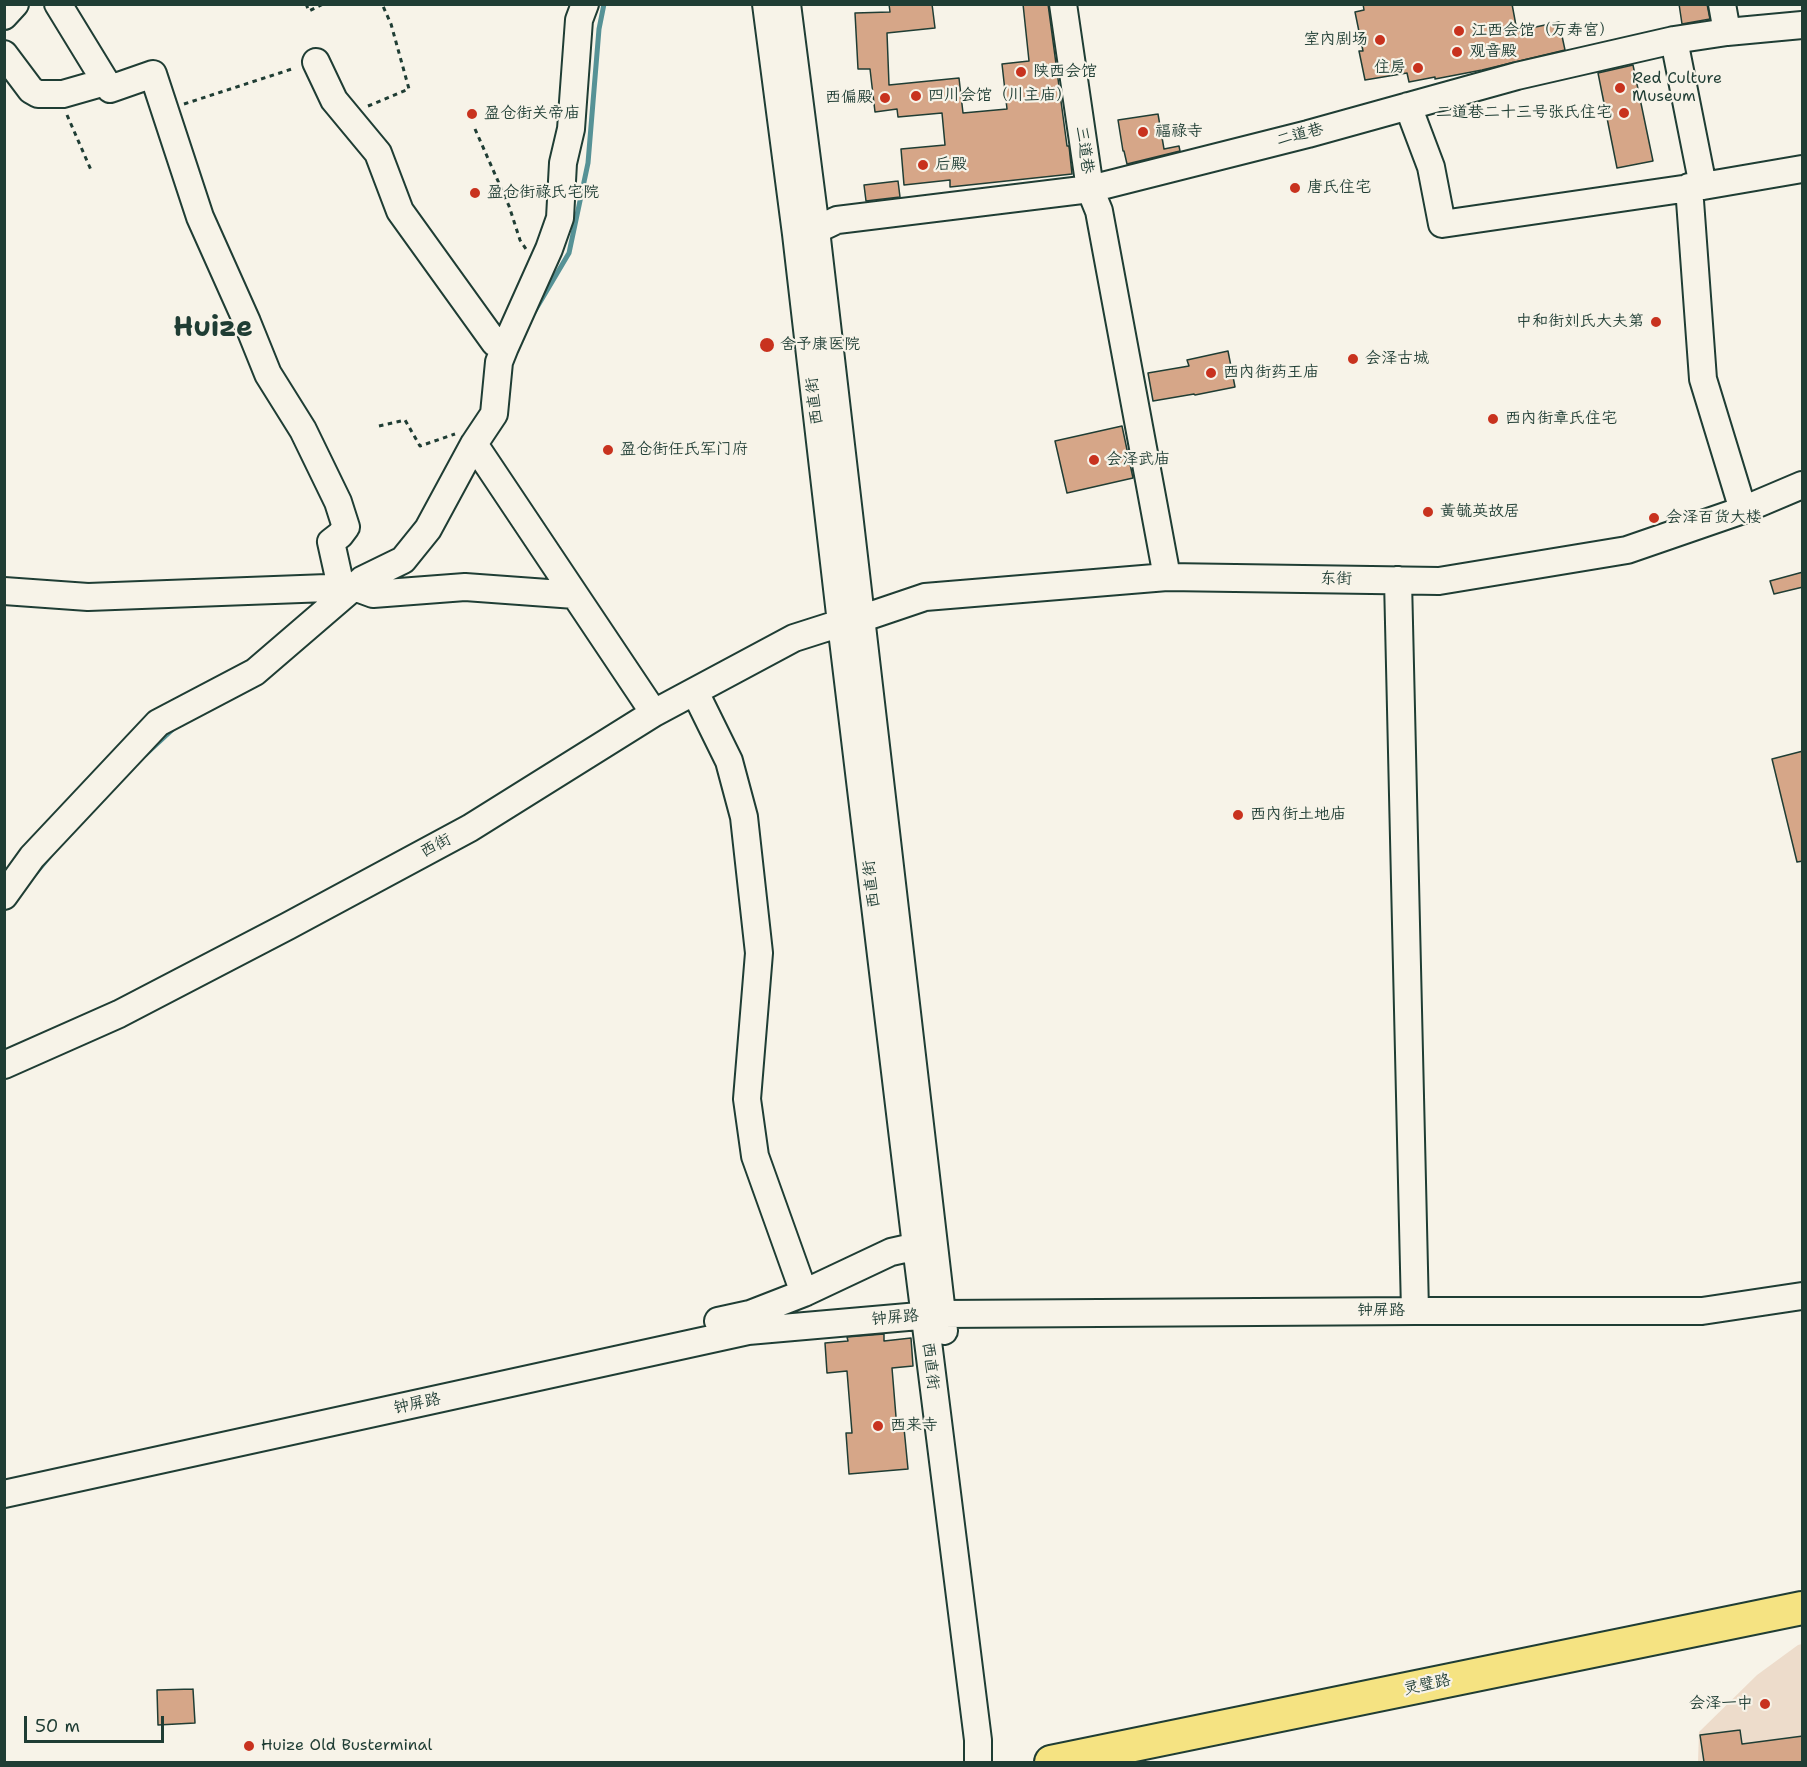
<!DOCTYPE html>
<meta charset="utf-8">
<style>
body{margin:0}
#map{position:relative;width:1807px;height:1767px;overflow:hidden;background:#f7f3e8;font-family:"Shantell Sans",sans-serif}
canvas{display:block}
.frame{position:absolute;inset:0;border:6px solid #1f3d34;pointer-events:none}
.scale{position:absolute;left:24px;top:1716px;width:140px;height:27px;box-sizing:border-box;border:3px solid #1f3d34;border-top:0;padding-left:8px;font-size:18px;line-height:21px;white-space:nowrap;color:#1f3d34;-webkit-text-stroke:4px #f7f3e8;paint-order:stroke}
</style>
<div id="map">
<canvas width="1807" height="1767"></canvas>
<div class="frame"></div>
<div class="scale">50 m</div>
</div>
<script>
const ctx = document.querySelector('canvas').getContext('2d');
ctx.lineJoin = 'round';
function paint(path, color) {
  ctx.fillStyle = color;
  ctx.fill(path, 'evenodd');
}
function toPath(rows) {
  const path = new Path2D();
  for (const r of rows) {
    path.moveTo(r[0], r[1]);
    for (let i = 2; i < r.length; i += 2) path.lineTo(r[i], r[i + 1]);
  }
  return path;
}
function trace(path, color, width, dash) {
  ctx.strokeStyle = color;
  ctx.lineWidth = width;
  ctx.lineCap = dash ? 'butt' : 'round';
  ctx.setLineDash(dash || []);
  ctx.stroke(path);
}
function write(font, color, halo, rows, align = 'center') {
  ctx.font = font + ' "Shantell Sans","LXGW WenKai TC",sans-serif';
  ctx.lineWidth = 4.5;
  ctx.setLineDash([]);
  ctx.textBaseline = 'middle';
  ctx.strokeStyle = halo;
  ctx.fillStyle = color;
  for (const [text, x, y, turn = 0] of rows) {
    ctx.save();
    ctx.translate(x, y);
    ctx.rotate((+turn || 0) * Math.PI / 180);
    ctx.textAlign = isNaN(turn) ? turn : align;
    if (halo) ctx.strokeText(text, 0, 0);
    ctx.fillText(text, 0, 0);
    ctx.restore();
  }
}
paint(toPath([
 [1802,1644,1802,1762,1698,1762,1699,1732,1757,1675,1798,1645]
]), '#eddccb');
trace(toPath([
 [533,314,569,253,588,163,599,29,604,4],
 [145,755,173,729],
 [35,874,50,856]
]), '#569296', 5);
const building = toPath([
 [889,4,932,4,935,28,887,33,889,85,959,78,963,113,1007,109,1002,64,1029,61,1023,4,1048,4,1067,146,1069,146,1072,174,950,187,950,180,904,185,901,149,945,145,942,113,898,117,897,109,875,112,870,69,858,69,855,13,890,12,889,4],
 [1363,4,1512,4,1517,31,1559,22,1565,50,1482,70,1435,79,1435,77,1409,82,1407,73,1365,80,1359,51,1363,51,1355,12,1364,10,1363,4],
 [1679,4,1707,4,1710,19,1682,24,1679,4],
 [1633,65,1653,161,1617,168,1598,73,1633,65],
 [1158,114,1164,149,1179,146,1180,151,1127,164,1124,151,1123,151,1118,120,1158,114],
 [898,181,900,197,866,201,864,185,898,181],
 [1228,351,1235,387,1195,395,1194,394,1153,401,1148,373,1189,366,1187,360,1228,351],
 [1122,426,1133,478,1067,493,1055,441,1122,426],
 [1803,572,1803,587,1774,594,1770,581,1803,572],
 [1803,751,1803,861,1797,862,1772,759,1803,751],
 [884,1334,884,1341,911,1338,913,1366,892,1368,897,1429,904,1428,908,1469,849,1474,846,1433,852,1433,847,1371,827,1373,825,1343,848,1341,847,1337,884,1334],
 [193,1689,195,1723,158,1725,157,1690,193,1689],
 [1740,1730,1742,1744,1803,1736,1803,1762,1704,1762,1700,1735,1740,1730]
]);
paint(building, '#d6a688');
trace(building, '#1f3d34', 1.5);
const minor = toPath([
 [58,4,110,89,153,74,200,217,247,322,268,374,303,430,338,502,346,527,340,535,331,542,341,587],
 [766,4,796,234,841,623,916,1246,978,1740,978,1762],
 [787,4,816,230,944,1331],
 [1063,4,1090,189,1099,211,1167,577],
 [1722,4,1727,32],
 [4,16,15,4],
 [1674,40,1703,186],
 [4,54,31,90,38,94,63,94,105,82],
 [316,62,334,100,378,153,400,211,495,343,505,347],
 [1408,106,1431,167,1442,224,1703,186,1802,169],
 [1689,187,1703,379,1743,510],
 [802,233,816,230,837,220,1090,189,1308,134,1517,76,1674,40,1727,32,1802,25],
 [474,444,575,595],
 [1398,580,1415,1311],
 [4,591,88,597,354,587,373,594,465,587,575,595,654,713],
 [695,692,729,761,744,817,759,953,747,1099,755,1156,804,1293],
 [4,896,32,857,158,723,255,672,362,580,403,560,428,529,474,444,494,414,499,362,505,347,549,249,560,218,563,163,571,129,579,20,585,4],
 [4,1065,119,1014,288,926,470,828,654,713,794,638,841,623,860,619,925,597,1167,577,1439,581,1627,550,1743,510,1802,485],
 [718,1321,750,1314,804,1293,891,1252,931,1243],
 [4,1494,748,1331,942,1314,1415,1311,1702,1311,1802,1296]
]);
const major = toPath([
 [1051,1762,1802,1608]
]);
trace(minor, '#1f3d34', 30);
trace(major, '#1f3d34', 36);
trace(toPath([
 [306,4,309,11,323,4],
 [184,104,295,68],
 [368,106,409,89,391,24,382,4],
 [67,115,91,170],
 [475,129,509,206,520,240,526,249],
 [379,426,405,420,420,446,455,434]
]), '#1f3d34', 3, [4.5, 4.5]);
trace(minor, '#f7f3e8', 26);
trace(major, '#f5e382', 32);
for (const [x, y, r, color] of [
 [1459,31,6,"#c8321e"],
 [1380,40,6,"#c8321e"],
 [1457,52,6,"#c8321e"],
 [1418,68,6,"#c8321e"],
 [1021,72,6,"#c8321e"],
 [1620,88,6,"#c8321e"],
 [916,96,6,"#c8321e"],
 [885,98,6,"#c8321e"],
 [1624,113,6,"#c8321e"],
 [472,114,6,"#c8321e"],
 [1143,132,6,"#c8321e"],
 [923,165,6,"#c8321e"],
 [1295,188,6,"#c8321e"],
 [475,193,6,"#c8321e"],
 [1656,322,6,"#c8321e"],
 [767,345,8,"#c8321e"],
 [1353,359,6,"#c8321e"],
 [1211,373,6,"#c8321e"],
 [1493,419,6,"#c8321e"],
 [608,450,6,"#c8321e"],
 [1094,460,6,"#c8321e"],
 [1428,512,6,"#c8321e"],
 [1654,518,6,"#c8321e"],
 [1238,815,6,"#c8321e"],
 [878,1426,6,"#c8321e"],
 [1765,1704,6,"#c8321e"],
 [249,1746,6,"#c8321e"]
]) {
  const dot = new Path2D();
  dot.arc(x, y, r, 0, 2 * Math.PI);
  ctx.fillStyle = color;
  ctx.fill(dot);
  trace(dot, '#f7f3e8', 2);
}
write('16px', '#1f3d34', '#f7f3e8', [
 ["江西会馆（万寿宫）",1471,31],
 ["室内剧场",1368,40,"right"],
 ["观音殿",1469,52],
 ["住房",1406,68,"right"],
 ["陕西会馆",1033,72],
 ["Red Culture",1632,79],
 ["Museum",1632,97],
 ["四川会馆（川主庙）",928,96],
 ["西偏殿",873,98,"right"],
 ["二道巷二十三号张氏住宅",1612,113,"right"],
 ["盈仓街关帝庙",484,114],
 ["福禄寺",1155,132],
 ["后殿",935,165],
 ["唐氏住宅",1307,188],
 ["盈仓街禄氏宅院",487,193],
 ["中和街刘氏大夫第",1644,322,"right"],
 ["舍予康医院",780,345],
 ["会泽古城",1365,359],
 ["西内街药王庙",1223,373],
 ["西内街章氏住宅",1505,419],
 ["盈仓街任氏军门府",620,450],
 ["会泽武庙",1106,460],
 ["黄毓英故居",1440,512],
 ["会泽百货大楼",1666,518],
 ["西内街土地庙",1250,815],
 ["西来寺",890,1426],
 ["会泽一中",1753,1704,"right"],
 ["Huize Old Busterminal",261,1746]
], 'left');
write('16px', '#1f3d34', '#f7f3e8', [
 ["二道巷",1300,135,-15],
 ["三道巷",1084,150,82],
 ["西直街",815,401,-97],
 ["东街",1336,579,1],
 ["西街",436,846,-28],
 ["西直街",872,884,-97],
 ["钟屏路",1381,1311],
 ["钟屏路",895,1318,-5],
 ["西直街",930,1366,83],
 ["钟屏路",417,1404,-12],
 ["灵璧路",1427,1685,-12]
]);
write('bold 28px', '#1f3d34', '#f7f3e8', [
 ["Huize",213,329]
]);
</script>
